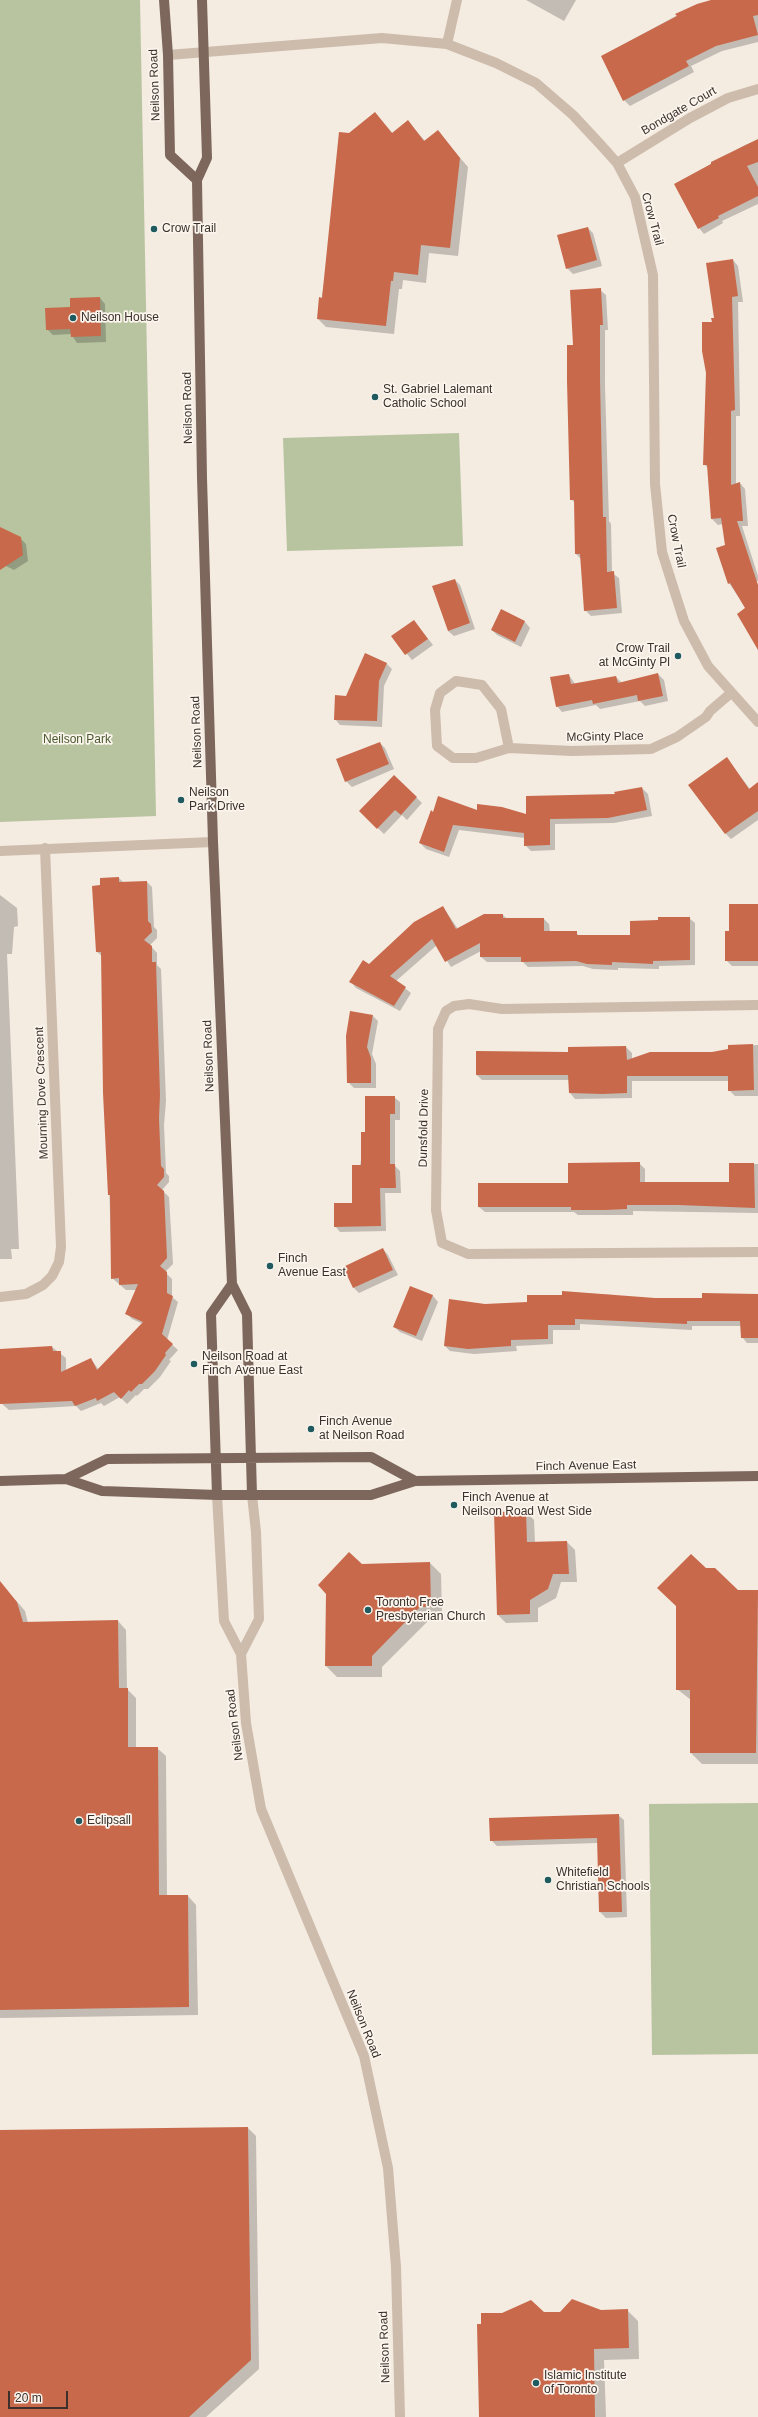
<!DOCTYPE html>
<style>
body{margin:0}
#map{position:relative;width:758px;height:2417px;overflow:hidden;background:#f4ebe1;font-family:Arial,sans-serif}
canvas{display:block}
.scale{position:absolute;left:8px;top:2391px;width:60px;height:18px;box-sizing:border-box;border:2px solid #3b302b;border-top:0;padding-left:5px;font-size:12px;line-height:14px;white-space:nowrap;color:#3b302b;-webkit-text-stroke:3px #fbf5ee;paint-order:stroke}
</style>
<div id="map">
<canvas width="758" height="2417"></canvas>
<div class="scale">20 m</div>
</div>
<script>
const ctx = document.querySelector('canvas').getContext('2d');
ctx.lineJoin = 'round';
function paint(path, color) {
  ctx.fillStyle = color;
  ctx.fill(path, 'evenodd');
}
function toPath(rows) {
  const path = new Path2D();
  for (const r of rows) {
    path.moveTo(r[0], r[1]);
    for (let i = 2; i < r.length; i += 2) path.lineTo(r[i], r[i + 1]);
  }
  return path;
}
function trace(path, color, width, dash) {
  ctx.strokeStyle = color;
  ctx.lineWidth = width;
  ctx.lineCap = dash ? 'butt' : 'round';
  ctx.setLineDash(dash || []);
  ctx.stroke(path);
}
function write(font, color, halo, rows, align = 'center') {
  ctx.font = font + ' Arial,sans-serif';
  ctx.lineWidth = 3.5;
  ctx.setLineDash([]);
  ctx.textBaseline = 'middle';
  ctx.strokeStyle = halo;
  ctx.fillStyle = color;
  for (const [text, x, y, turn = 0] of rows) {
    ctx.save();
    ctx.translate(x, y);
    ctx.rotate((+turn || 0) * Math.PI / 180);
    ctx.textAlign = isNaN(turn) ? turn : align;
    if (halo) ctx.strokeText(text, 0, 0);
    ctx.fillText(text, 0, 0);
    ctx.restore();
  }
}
paint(toPath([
 [0,0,140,0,156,816,0,822],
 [459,433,463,546,287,551,283,438],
 [758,1803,758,2054,652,2055,649,1804]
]), '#b8c4a0');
paint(toPath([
 [526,0,576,0,564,21],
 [715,0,758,0,758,42,722,51,691,66,694,72,630,106,624,100,602,56,698,4],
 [375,113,393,134,408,122,425,141,438,132,468,167,458,256,429,253,426,283,403,280,402,289,399,289,394,334,326,327,318,319,349,134],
 [758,140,758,204,722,221,723,223,704,234,699,228,675,184,745,145],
 [588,228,593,233,602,266,573,274,567,268],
 [733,260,738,266,743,302,738,302,740,416,736,416,736,485,740,483,745,489,748,526,742,526,758,576,758,581,755,582,758,588,758,644,747,609,729,583,723,524,718,525,712,519,708,468,704,464,714,323],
 [600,290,606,295,608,330,605,330,605,386,609,521,611,524,612,573,619,578,622,613,591,616,585,610,581,559,576,554,575,503,571,499,574,346],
 [100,298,105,304,106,342,77,343,71,334,53,335,47,329,71,308],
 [0,534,20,538,26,544,28,561,14,570,0,563],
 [455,580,460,585,475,629,454,636,448,631],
 [501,611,525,622,530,628,521,647,497,635,492,630],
 [414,621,433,645,412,660,393,637],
 [386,663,392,669,384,686,382,727,340,725,335,719,346,697],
 [658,674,664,680,668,701,645,706,640,701,600,709,596,705,562,712,557,706,569,675,575,684,616,677,622,683],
 [380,743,385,748,394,769,352,787,346,781],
 [727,759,750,789,758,792,758,820,731,839,725,833],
 [394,776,422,803,407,820,402,815,384,834,360,811],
 [642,788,648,794,652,816,614,823,555,824,555,850,531,851,525,845,525,838,459,830,449,857,426,849,420,843,433,814,478,811,527,815],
 [119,878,123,882,147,882,152,887,154,927,157,930,157,938,150,945,157,953,157,965,161,969,166,1101,164,1125,166,1173,169,1176,169,1182,162,1190,169,1197,173,1264,165,1272,172,1279,172,1297,178,1302,167,1340,178,1350,169,1360,171,1361,160,1377,148,1389,144,1389,137,1396,136,1395,127,1404,120,1397,104,1406,101,1403,81,1411,76,1406,9,1410,1,1403,0,1404,0,1350,52,1347,66,1358,66,1371,91,1359,99,1370,143,1324,132,1319,126,1313,137,1290,126,1290,112,1278,102,956,97,952,101,886],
 [0,895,17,908,18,926,14,927,12,954,7,954,19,1249,11,1249,12,1259,0,1259],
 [758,905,758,966,732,966,726,960,730,932],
 [443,907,458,929,503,915,507,919,544,919,549,924,550,932,576,932,579,936,631,936,659,922,689,918,695,923,695,965,659,966,659,969,618,968,618,970,593,969,583,966,528,967,523,962,487,962,481,957,481,951,451,967,437,945,396,981,411,993,400,1011,356,988,351,982,369,965],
 [373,1016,378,1021,372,1054,376,1064,376,1088,354,1088,348,1082],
 [758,1045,758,1096,735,1096,729,1090,729,1081,632,1081,632,1098,575,1099,570,1093,570,1080,482,1080,477,1075,569,1053,626,1047,632,1053,632,1059,712,1053,729,1050,729,1046],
 [394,1097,400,1102,400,1120,395,1120,395,1166,400,1171,401,1193,385,1193,386,1231,340,1232,335,1226,353,1204,366,1133],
 [639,1163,645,1169,645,1183,730,1183,730,1164,758,1164,758,1213,633,1211,633,1215,578,1215,574,1212,485,1212,479,1207,569,1184],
 [383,1249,388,1255,398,1275,359,1293,354,1288,344,1267],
 [411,1287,433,1296,438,1302,422,1341,400,1332,394,1327],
 [563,1292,614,1295,617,1298,703,1299,703,1294,758,1294,758,1343,747,1343,742,1337,741,1326,692,1326,692,1330,580,1324,580,1330,553,1330,553,1344,516,1346,517,1351,474,1354,450,1351,445,1346,485,1305,528,1303,563,1296],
 [526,1512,534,1520,535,1543,567,1542,575,1550,577,1582,561,1582,556,1598,538,1608,538,1622,506,1623,498,1615],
 [430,1563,441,1574,442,1617,431,1618,382,1667,382,1677,337,1677,326,1666,361,1565],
 [706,1569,737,1591,758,1591,758,1764,702,1764,691,1753,691,1700,677,1689],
 [0,1593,11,1596,20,1605,25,1611,28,1623,118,1621,126,1630,127,1689,136,1698,136,1748,157,1748,166,1756,167,1896,188,1896,196,1905,198,2015,0,2018],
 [618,1815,624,1820,627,1917,606,1918,600,1912,598,1843,497,1846,491,1840],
 [248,2128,256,2136,259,2369,206,2417,0,2417,0,2131],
 [627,2310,638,2321,639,2359,604,2360,606,2417,480,2417,544,2313]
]), '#0003');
paint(toPath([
 [711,0,758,0,758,15,753,16,758,35,716,46,686,61,689,66,623,101,601,56,677,16,675,14,697,4],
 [375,112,392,133,408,120,424,141,438,130,460,158,450,248,421,245,418,275,394,272,393,281,391,281,386,326,317,319,319,297,322,298,339,132,349,133],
 [758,139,758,162,747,166,758,187,758,196,718,216,719,218,698,229,674,184,711,164,711,162],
 [588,227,597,260,566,269,557,235],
 [733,259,738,296,732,297,735,410,731,411,731,485,740,482,743,521,737,521,758,585,758,650,737,614,745,608,730,583,728,584,716,548,725,545,721,518,711,519,707,465,703,465,706,373,702,351,702,322,712,322,711,318,714,318,706,263],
 [601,288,603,325,600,325,600,380,603,517,606,517,607,572,614,571,617,608,584,611,580,554,575,554,574,500,570,500,567,381,567,345,573,345,570,290],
 [100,297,101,336,71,337,70,329,46,330,45,308,70,307,70,298],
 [0,527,21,537,23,555,0,570],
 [455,579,470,623,448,631,432,586],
 [501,609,525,621,515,642,491,630],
 [414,620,428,639,405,655,391,636],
 [365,653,387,663,379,681,377,721,334,720,335,695,346,696],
 [658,673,663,696,638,701,637,695,593,704,592,700,556,707,550,677,569,674,571,684,616,676,618,683],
 [380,742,389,764,345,782,336,759],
 [727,757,749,789,758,782,758,811,725,834,688,785],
 [394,775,417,797,401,815,395,810,377,829,359,811],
 [642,787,647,810,608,818,550,819,550,845,524,846,524,833,453,825,444,852,419,843,431,810,433,812,438,796,477,810,477,804,502,807,526,814,526,796,615,794,614,792],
 [119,877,119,882,147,881,148,921,151,924,152,932,144,940,152,946,152,962,156,962,160,1095,159,1118,161,1166,164,1169,164,1177,157,1185,164,1191,167,1258,160,1266,167,1272,167,1293,173,1296,162,1334,173,1344,165,1353,166,1355,155,1371,142,1384,139,1384,131,1392,129,1390,121,1399,114,1392,97,1401,96,1398,75,1406,72,1401,0,1404,0,1349,52,1346,53,1351,61,1351,61,1372,91,1358,97,1370,143,1322,125,1314,138,1284,119,1285,119,1278,111,1279,110,1195,108,1195,103,1093,101,952,96,952,92,886,100,885,100,878],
 [729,904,758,904,758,961,725,961,725,931,729,931],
 [443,906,456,929,484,914,503,914,503,918,544,918,544,931,577,931,577,935,630,935,630,921,658,920,658,917,690,917,690,960,653,961,653,964,612,962,612,965,587,964,576,961,521,962,521,957,480,957,480,943,445,962,432,939,390,976,406,987,394,1006,349,982,363,960,369,964,414,922],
 [350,1011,373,1015,367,1047,371,1058,371,1083,347,1083,346,1036],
 [753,1044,754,1090,728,1091,728,1076,627,1076,627,1093,603,1094,569,1093,568,1075,476,1075,476,1051,568,1052,568,1047,626,1046,627,1060,650,1052,712,1052,728,1049,728,1045],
 [365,1096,395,1096,395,1114,390,1114,390,1164,395,1164,396,1188,380,1188,381,1226,334,1227,334,1203,352,1203,352,1165,361,1165,361,1132,365,1132],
 [640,1162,640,1182,729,1182,729,1163,754,1163,755,1208,678,1205,627,1205,627,1209,605,1210,571,1210,571,1207,478,1207,478,1183,568,1183,568,1163],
 [383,1248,393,1270,353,1288,343,1267],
 [410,1286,433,1295,416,1336,393,1327],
 [562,1291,655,1298,702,1298,702,1293,758,1294,758,1338,741,1338,740,1321,687,1321,687,1324,575,1319,575,1325,548,1325,548,1339,511,1340,511,1346,468,1349,444,1346,449,1299,485,1304,527,1302,527,1295,562,1295],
 [526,1511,527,1542,567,1541,569,1574,553,1574,548,1589,530,1600,530,1614,497,1615,494,1512],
 [349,1552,362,1564,430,1562,431,1607,420,1607,372,1656,372,1666,325,1666,326,1594,318,1585],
 [691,1554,706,1568,715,1568,738,1590,758,1590,756,1753,690,1753,690,1690,676,1690,676,1606,657,1588],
 [0,1581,17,1602,23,1622,118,1620,119,1688,128,1688,128,1747,158,1747,159,1895,188,1895,189,2007,0,2010],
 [619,1814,622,1912,599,1912,597,1838,490,1841,489,1818],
 [248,2127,251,2360,189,2417,0,2417,0,2130],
 [572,2299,601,2310,628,2309,629,2348,594,2349,595,2417,479,2417,477,2324,481,2324,481,2313,502,2313,531,2300,544,2312,560,2312]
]), '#c8694b');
trace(toPath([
 [447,44,457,0],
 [168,55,382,38,447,44,496,63,536,83,573,115,600,144,617,163,635,197,653,275,655,484,662,552,684,621,708,666,758,722],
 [617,163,690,118,728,98,758,89],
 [509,748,501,709,482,685,456,681,440,693,435,710,437,746,453,758,476,758,509,748,572,751,651,749,677,737,706,717,710,711,731,693],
 [0,851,213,842],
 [758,1005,502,1009,469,1004,454,1006,446,1011,438,1029,436,1210,442,1243,468,1254,758,1252],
 [0,1297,26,1294,43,1285,52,1276,59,1262,61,1247,45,848],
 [217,1495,224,1621,241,1654,246,1723,261,1809,364,2056,388,2168,396,2267,400,2417],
 [241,1654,259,1619,256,1532,252,1495]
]), '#cdbbac', 10);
trace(toPath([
 [164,0,168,55,170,155,197,180],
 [202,0,207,158,197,180,202,478,213,842,232,1284,247,1314,252,1495],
 [66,1479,107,1459,371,1457,415,1481],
 [0,1481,66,1479,102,1491,217,1495,371,1495,415,1481,758,1476],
 [217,1495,211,1314,232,1284]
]), '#7d675c', 10);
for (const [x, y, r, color] of [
 [154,229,4,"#1f5a5e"],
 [73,318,4,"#1f5a5e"],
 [375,397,4,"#1f5a5e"],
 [678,656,4,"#1f5a5e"],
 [181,800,4,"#1f5a5e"],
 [270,1266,4,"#1f5a5e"],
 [194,1364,4,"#1f5a5e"],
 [311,1429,4,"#1f5a5e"],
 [454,1505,4,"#1f5a5e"],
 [368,1610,4,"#1f5a5e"],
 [79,1821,4,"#1f5a5e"],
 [548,1880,4,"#1f5a5e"],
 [536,2383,4,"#1f5a5e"]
]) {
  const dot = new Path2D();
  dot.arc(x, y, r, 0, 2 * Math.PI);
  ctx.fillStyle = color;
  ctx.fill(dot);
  trace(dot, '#fbf5ee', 1.5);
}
write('12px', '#3b302b', '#fbf5ee', [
 ["Neilson Road",155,85,-92],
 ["Bondgate Court",679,111,-30],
 ["Crow Trail",652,219,75],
 ["Neilson Road",188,408,-91],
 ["Crow Trail",676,541,79],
 ["Neilson Road",197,732,-92],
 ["McGinty Place",605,737,-1],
 ["Neilson Road",209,1056,-92],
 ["Mourning Dove Crescent",42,1093,-92],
 ["Dunsfold Drive",424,1128,-89],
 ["Finch Avenue East",586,1466,-1],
 ["Neilson Road",235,1725,-97],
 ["Neilson Road",363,2024,68],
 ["Neilson Road",385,2347,-92]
]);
write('12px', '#3b302b', '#fbf5ee', [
 ["Crow Trail",162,229],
 ["Neilson House",81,318],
 ["St. Gabriel Lalemant",383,390],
 ["Catholic School",383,404],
 ["Crow Trail",670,649,"right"],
 ["at McGinty Pl",670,663,"right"],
 ["Neilson",189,793],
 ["Park Drive",189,807],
 ["Finch",278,1259],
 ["Avenue East",278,1273],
 ["Neilson Road at",202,1357],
 ["Finch Avenue East",202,1371],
 ["Finch Avenue",319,1422],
 ["at Neilson Road",319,1436],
 ["Finch Avenue at",462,1498],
 ["Neilson Road West Side",462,1512],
 ["Toronto Free",376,1603],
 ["Presbyterian Church",376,1617],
 ["Eclipsall",87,1821],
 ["Whitefield",556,1873],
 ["Christian Schools",556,1887],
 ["Islamic Institute",544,2376],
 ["of Toronto",544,2390]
], 'left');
write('12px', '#4a5a2e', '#fbf5ee', [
 ["Neilson Park",77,740]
]);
</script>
